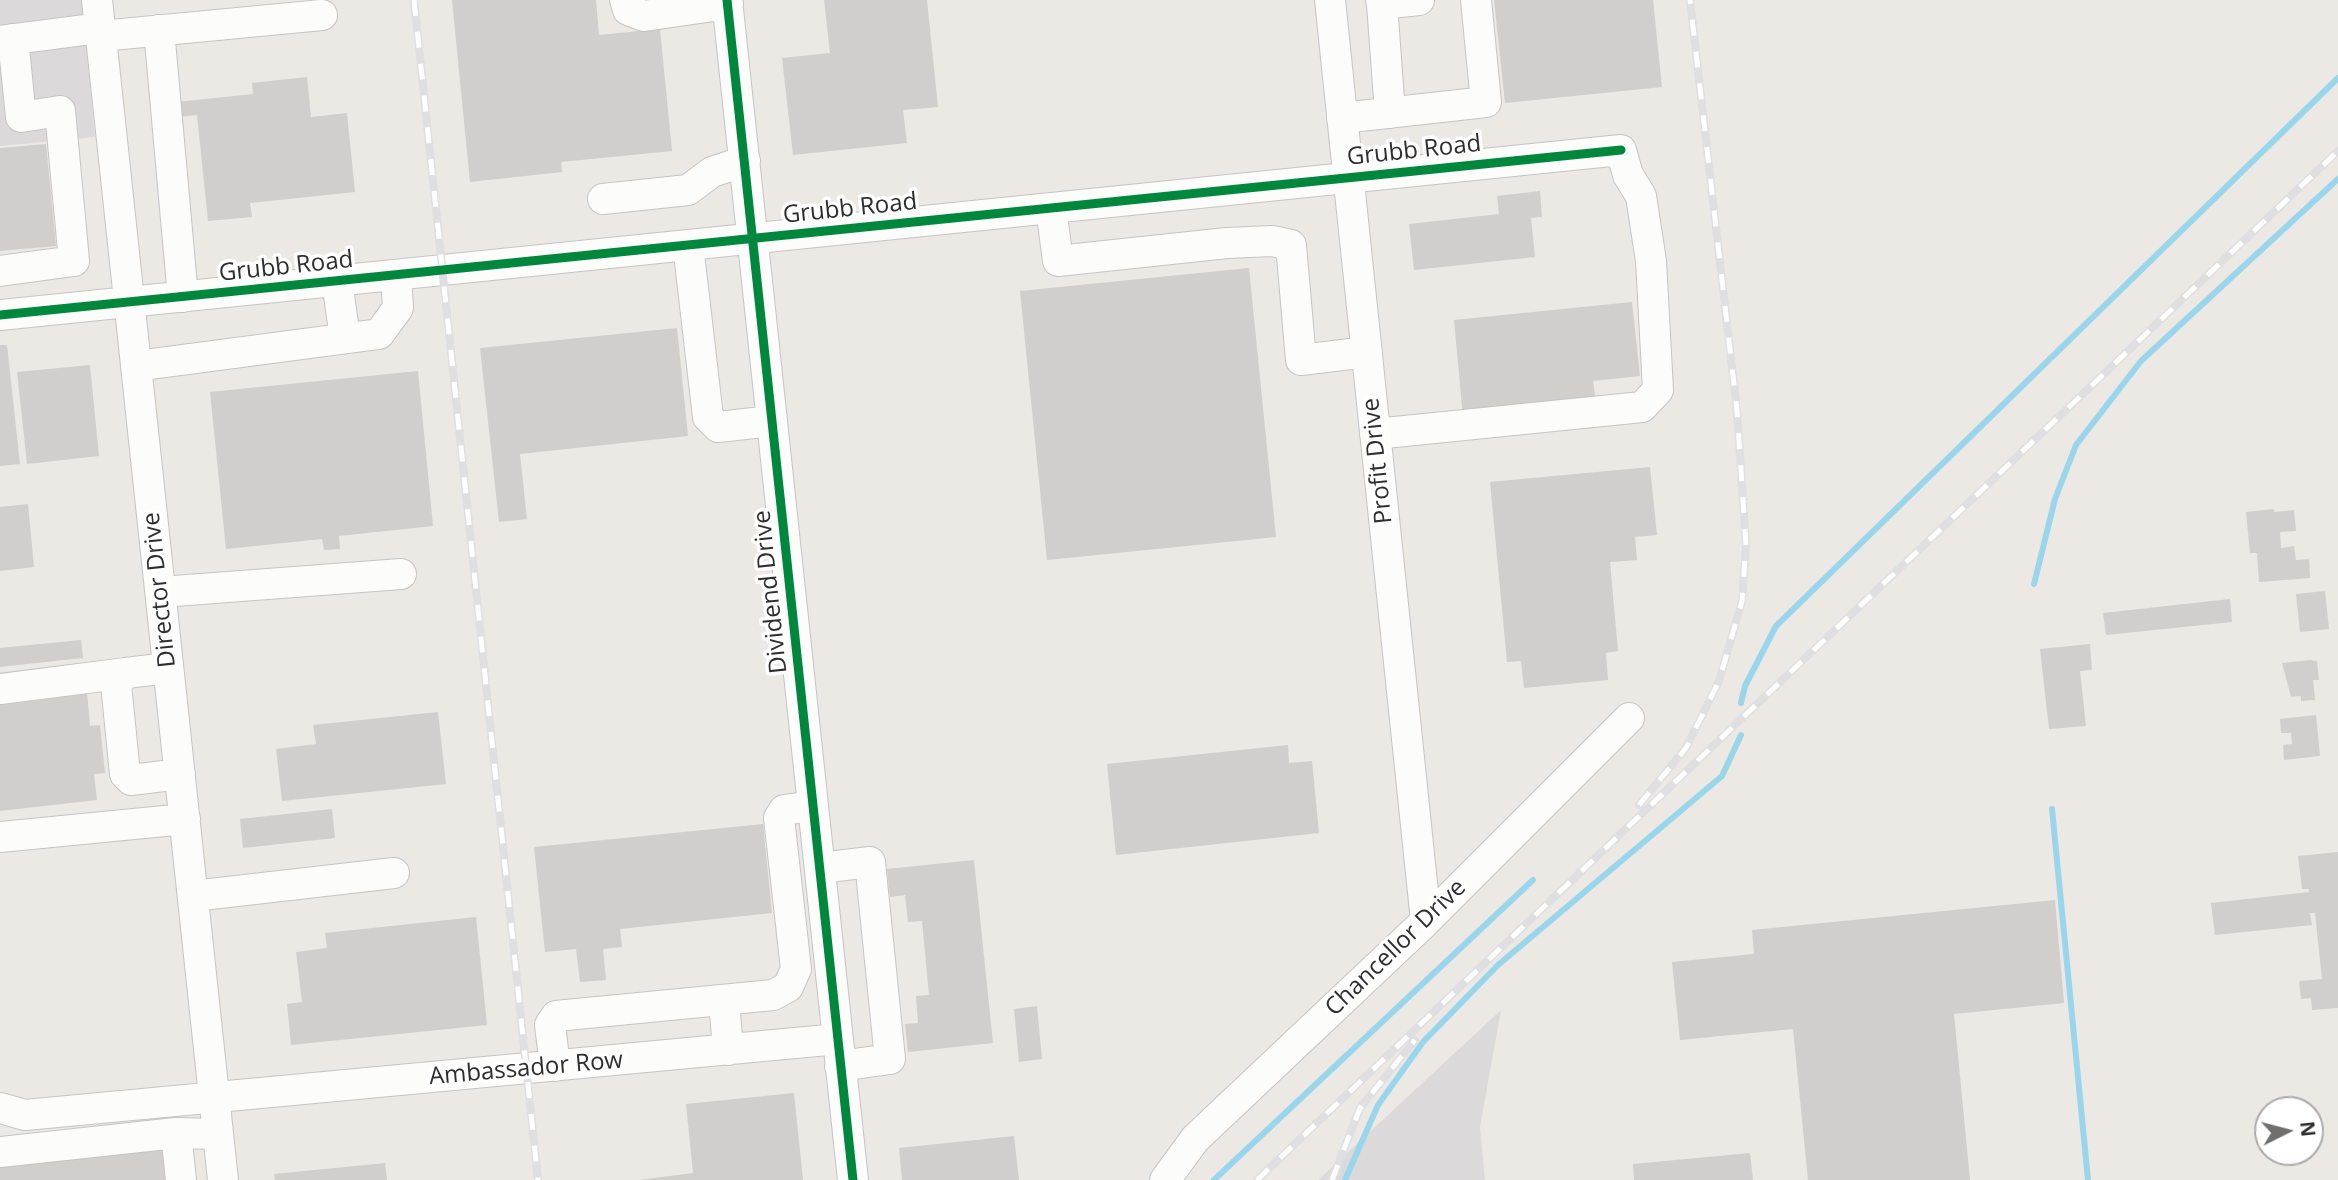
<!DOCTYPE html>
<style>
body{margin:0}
#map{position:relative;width:2338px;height:1180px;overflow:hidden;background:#ece8e4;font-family:"Open Sans",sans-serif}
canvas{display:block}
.north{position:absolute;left:2254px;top:1096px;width:70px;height:70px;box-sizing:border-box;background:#fff;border:2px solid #ababab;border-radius:50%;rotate:84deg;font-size:19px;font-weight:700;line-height:28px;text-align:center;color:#2e2e2e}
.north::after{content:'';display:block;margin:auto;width:24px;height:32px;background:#706f6e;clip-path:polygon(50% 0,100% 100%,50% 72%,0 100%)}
</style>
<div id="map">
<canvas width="2338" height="1180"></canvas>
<div class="north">N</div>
</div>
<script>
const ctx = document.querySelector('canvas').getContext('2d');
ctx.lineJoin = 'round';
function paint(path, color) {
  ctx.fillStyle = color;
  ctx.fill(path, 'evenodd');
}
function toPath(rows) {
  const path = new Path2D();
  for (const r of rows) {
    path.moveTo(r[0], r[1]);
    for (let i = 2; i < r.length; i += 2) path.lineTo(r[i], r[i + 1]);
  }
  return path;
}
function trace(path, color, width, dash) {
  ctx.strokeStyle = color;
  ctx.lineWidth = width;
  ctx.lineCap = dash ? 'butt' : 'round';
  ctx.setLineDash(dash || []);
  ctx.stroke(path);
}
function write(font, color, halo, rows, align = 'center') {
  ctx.font = font + ' "Open Sans",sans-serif';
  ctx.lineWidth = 7;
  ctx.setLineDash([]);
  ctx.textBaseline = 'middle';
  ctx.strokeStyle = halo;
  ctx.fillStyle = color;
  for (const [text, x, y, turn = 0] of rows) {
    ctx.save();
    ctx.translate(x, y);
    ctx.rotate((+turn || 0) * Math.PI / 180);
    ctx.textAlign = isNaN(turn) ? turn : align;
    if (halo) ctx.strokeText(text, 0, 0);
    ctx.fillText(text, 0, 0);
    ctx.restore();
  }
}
paint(toPath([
 [0,0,82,0,95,137,0,146],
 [1501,1010,1480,1127,1485,1180,1318,1180]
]), '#dcd9db');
trace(toPath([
 [2034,584,2055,499,2076,445,2141,361,2338,179],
 [1741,703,1745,686,1776,626,2338,78],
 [2052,809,2088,1180],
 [1214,1180,1533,880],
 [1345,1180,1378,1105,1423,1042,1498,965,1722,776,1741,735]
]), '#99d6ec', 6);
paint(toPath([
 [452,0,596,0,599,35,660,29,672,151,561,162,562,172,470,182],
 [824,0,927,0,938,107,903,110,907,143,793,155,782,58,830,53],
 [1494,0,1653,0,1662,87,1505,103],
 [307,77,311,117,347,113,355,192,250,203,252,217,208,221,197,115,179,117,177,102,253,94,252,83],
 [46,144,56,246,0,251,0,148],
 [1540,191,1542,217,1531,218,1535,257,1414,270,1409,224,1499,214,1497,196],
 [1249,268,1276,537,1047,560,1020,291],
 [1632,302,1640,376,1593,381,1596,404,1463,417,1454,320],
 [677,328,688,436,520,454,527,519,499,522,480,348],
 [0,345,7,345,20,464,0,466],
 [90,365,99,456,27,464,17,372],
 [418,371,433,526,339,536,340,549,324,550,322,539,226,549,210,392],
 [1650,467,1657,535,1635,537,1637,560,1610,562,1618,651,1606,653,1608,680,1524,688,1521,661,1507,662,1490,482],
 [28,504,34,567,0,571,0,507],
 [2274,509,2274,512,2294,510,2296,531,2280,532,2281,548,2294,546,2296,560,2309,559,2310,578,2259,582,2257,553,2250,553,2246,512],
 [2325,591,2329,629,2300,632,2296,594],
 [2230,599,2232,622,2106,635,2103,613],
 [81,640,83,658,0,667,0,648],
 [2090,644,2092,670,2080,671,2086,726,2049,729,2040,649],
 [2310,660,2317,661,2319,680,2313,680,2315,700,2301,701,2301,696,2291,697,2282,663],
 [87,691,90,726,100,725,105,773,94,774,97,800,0,811,0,701],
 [438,712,446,784,282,801,276,749,316,744,313,725],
 [2316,715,2320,756,2284,760,2283,745,2292,744,2291,733,2281,733,2280,719],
 [1288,745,1289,763,1312,761,1319,833,1116,855,1107,764],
 [332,809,335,838,243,848,240,819],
 [763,824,772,913,620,929,622,947,603,949,606,980,580,982,576,949,545,952,534,847],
 [2338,852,2338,1008,2312,1010,2311,998,2301,999,2299,981,2322,979,2315,913,2310,913,2312,925,2215,935,2211,903,2309,892,2309,889,2302,889,2298,856],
 [974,860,993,1043,908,1052,905,1024,918,1023,916,996,929,995,922,921,908,922,905,895,890,897,887,869],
 [2055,900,2064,1003,1954,1014,1970,1180,1808,1180,1793,1029,1680,1040,1672,962,1754,954,1752,930],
 [476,917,487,1025,291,1045,287,1004,302,1002,296,952,327,948,325,933],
 [1037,1006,1042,1059,1019,1062,1014,1009],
 [794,1093,803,1180,639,1180,693,1173,686,1104],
 [1014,1136,1019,1180,902,1180,899,1148],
 [170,1144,173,1180,0,1180,0,1162],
 [1750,1153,1753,1180,1634,1180,1633,1164],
 [385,1163,387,1180,275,1180,274,1174]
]), '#d1cecb');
const minor = toPath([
 [97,0,223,1180],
 [625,0,628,10,644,16,728,4],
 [727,0,853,1180],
 [1330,0,1426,921],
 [1381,0,1382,4,1419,0],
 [1382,4,1390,113],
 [159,30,183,297],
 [101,36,322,15],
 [0,41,100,28],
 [1342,118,1486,102,1476,0],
 [603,199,688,190,712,172,745,161],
 [1051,208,1058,261,1227,243,1272,241,1291,245,1301,360,1367,352],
 [688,245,708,417,718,427,772,421],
 [0,271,74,261,60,111,21,117,13,39],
 [337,281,345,338],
 [0,315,1621,150,1628,175,1641,196,1651,261,1658,390,1642,407,1375,434],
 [136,366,379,334,398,308,396,275],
 [161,592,401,574],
 [168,668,126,673,116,684,125,774,131,780,180,774],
 [0,689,126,673],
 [0,837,185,819],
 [820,868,870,862,890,1059,840,1066],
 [193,896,394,873],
 [724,1000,728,1050],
 [555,1066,550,1025,556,1016,773,995,788,987,796,969,779,818,784,810,813,806],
 [0,1108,25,1115,838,1039],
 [176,1133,181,1180],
 [0,1152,176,1133,218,1134],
 [1165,1180,1195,1139,1426,921,1629,718]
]);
trace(minor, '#c5c4c5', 32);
trace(minor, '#fcfcfb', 30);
const rail = toPath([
 [414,0,538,1180],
 [1639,805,1686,748,1719,681,1742,601,1746,545,1737,411,1690,0],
 [1257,1180,2338,151],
 [1332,1180,1360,1108,1415,1040]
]);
trace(rail, '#dfdfe1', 8);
trace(rail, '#fff', 5, [16]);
trace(toPath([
 [727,0,853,1180],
 [0,315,1621,150]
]), '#00873e', 9);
write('24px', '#2e2e2e', '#fff', [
 ["Grubb Road",1414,151,-6],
 ["Grubb Road",850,209,-6],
 ["Grubb Road",286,267,-6],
 ["Profit Drive",1378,461,-96],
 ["Director Drive",160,590,-96],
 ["Dividend Drive",771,592,-96],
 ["Chancellor Drive",1396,948,-44],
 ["Ambassador Row",526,1069,-5]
]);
</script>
